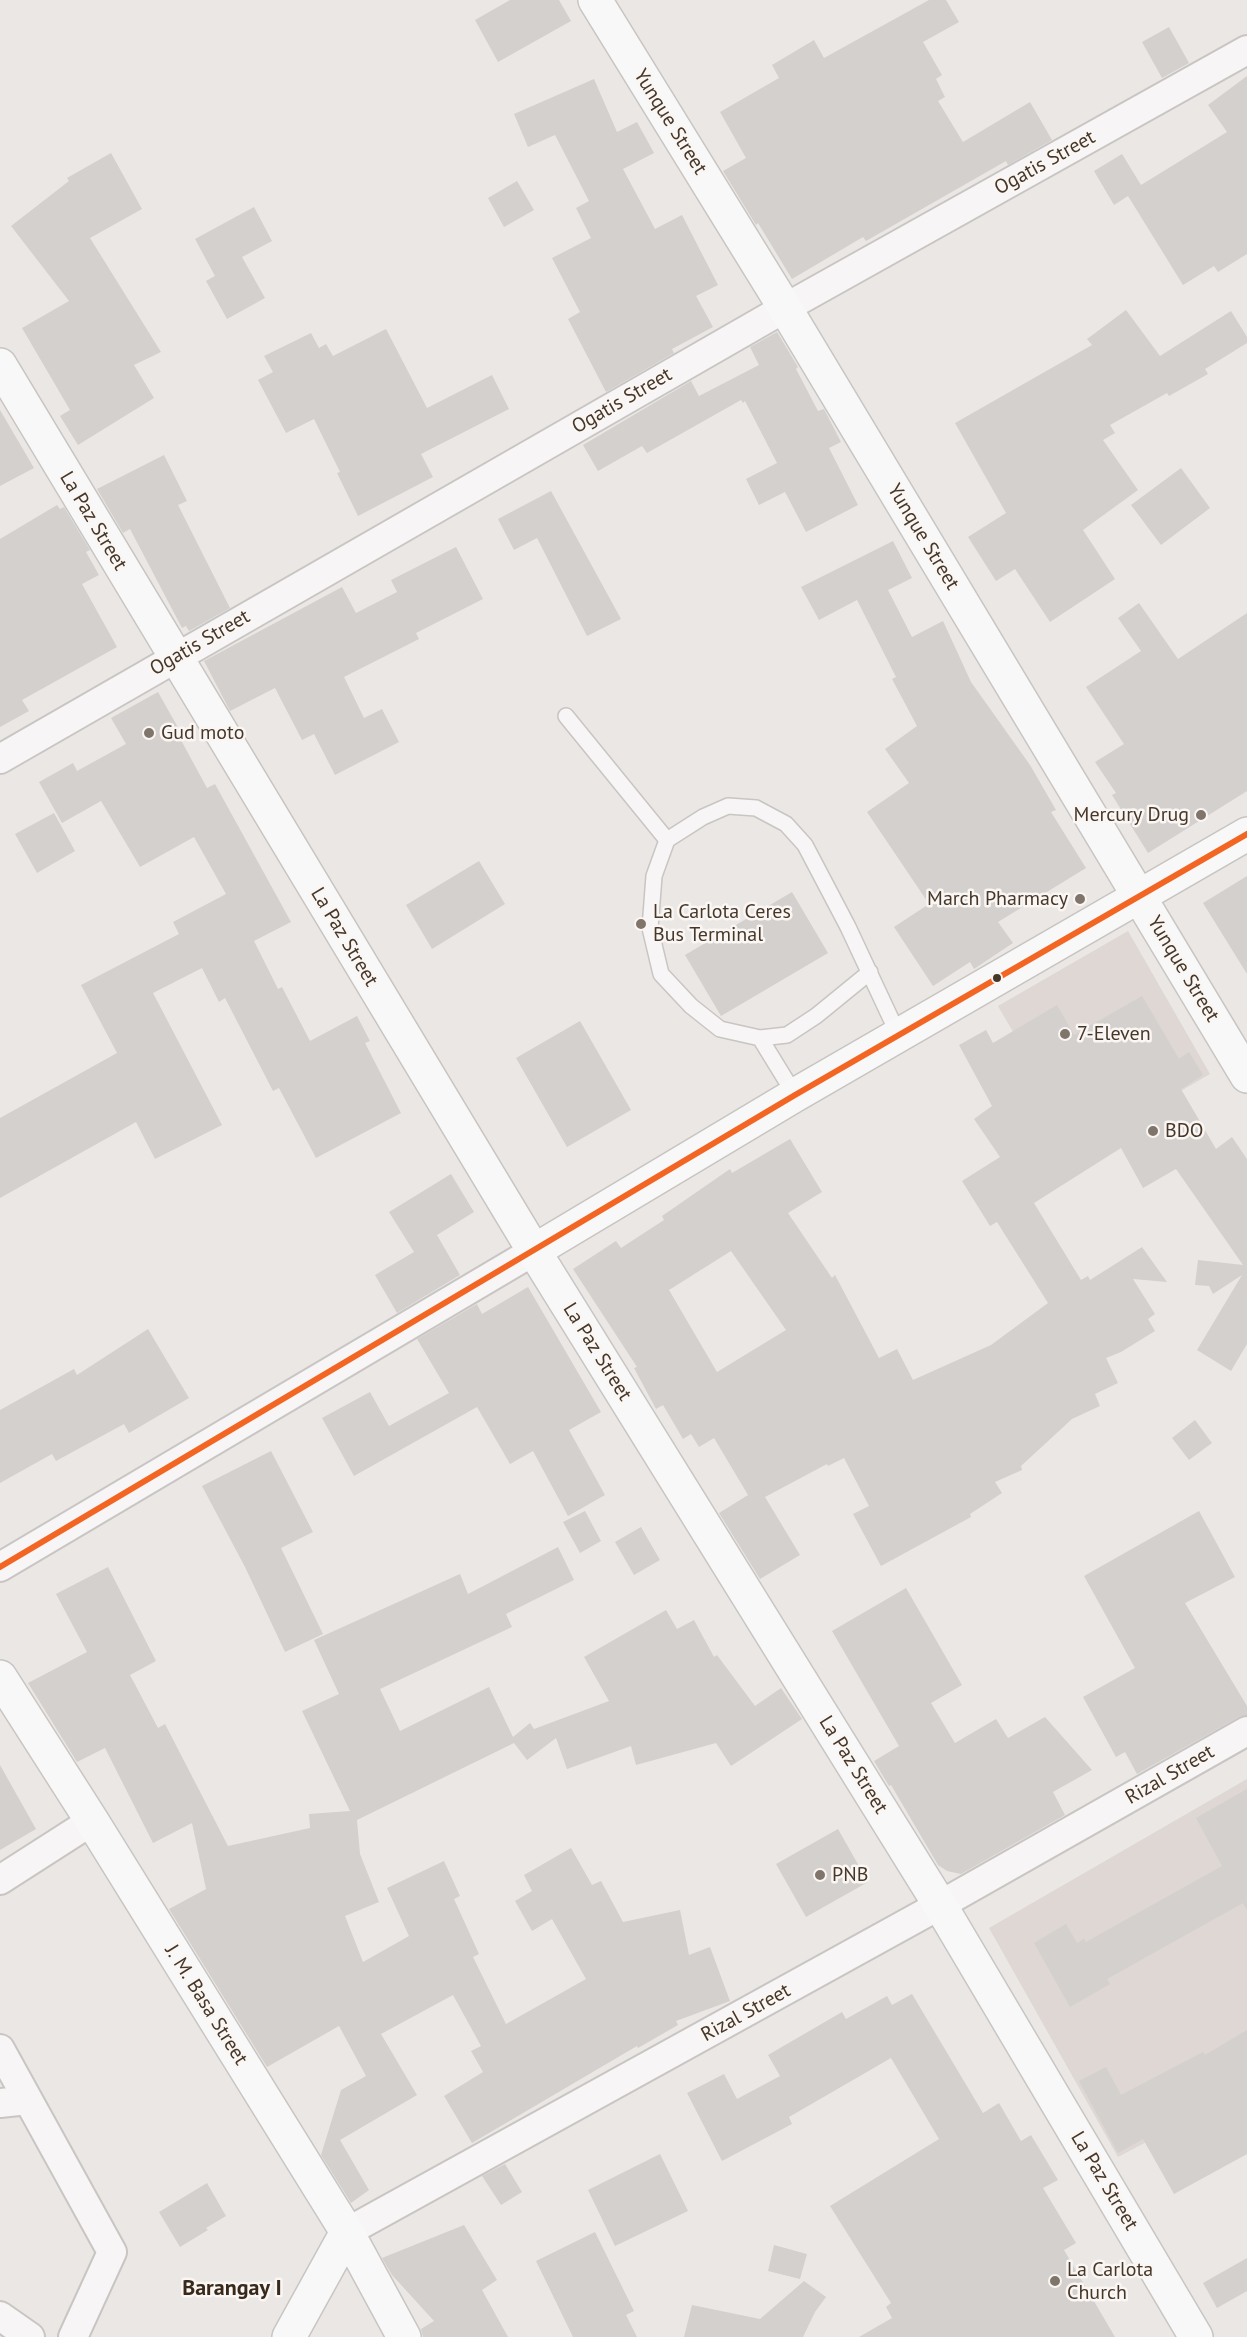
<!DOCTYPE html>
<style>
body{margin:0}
canvas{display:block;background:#eae7e5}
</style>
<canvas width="1247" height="2337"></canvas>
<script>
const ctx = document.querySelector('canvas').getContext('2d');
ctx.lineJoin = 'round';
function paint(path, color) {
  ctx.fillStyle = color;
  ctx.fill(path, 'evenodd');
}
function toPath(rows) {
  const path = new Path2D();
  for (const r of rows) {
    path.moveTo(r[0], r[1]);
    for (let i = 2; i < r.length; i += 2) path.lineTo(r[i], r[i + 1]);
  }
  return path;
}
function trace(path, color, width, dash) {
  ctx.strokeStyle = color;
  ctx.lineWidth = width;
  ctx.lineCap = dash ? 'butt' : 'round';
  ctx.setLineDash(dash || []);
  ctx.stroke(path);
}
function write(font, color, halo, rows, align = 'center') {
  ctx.font = font + ' "PT Sans",sans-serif';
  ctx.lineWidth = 5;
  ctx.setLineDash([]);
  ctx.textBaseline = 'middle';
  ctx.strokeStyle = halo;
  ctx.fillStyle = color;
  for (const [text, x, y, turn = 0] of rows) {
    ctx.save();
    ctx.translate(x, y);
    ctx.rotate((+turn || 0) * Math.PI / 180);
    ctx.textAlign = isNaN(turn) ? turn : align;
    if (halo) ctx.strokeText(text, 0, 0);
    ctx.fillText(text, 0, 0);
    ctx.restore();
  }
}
paint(toPath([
 [1128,931,1210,1074,1081,1149,998,1006],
 [1247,1779,1247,2089,1118,2157,989,1928]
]), '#ded7d3');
paint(toPath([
 [510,0,559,0,571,21,498,62,475,20],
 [929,0,946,0,959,22,923,42,942,75,936,79,945,97,938,101,963,142,1030,102,1052,140,1008,165,1006,161,866,241,863,237,792,279,758,223,756,225,723,171,746,158,720,112,779,78,772,65,814,40,824,58],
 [1169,27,1189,63,1162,78,1142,42],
 [1247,76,1247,254,1218,272,1214,266,1183,285,1128,196,1114,205,1094,171,1122,154,1141,185,1227,132,1208,105],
 [594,79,617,132,637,122,654,153,623,169,655,229,682,215,718,285,696,296,713,327,672,349,674,353,606,392,568,319,580,312,552,258,591,238,576,208,589,201,555,135,528,147,514,114],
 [111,153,142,209,90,238,161,352,134,365,154,398,78,445,60,416,70,410,22,328,69,301,11,226,69,181,67,178],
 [517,181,534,210,504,227,488,198],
 [254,207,272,241,242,257,265,298,227,319,206,281,215,276,195,239],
 [1126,310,1160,356,1231,311,1247,337,1247,343,1205,369,1208,374,1169,396,1167,393,1110,425,1115,433,1103,440,1138,490,1083,530,1115,579,1050,622,1015,569,996,581,968,537,1006,513,955,423,1092,345,1087,339],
 [386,329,427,408,492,375,509,409,421,454,433,477,358,516,337,473,340,472,314,419,286,433,258,380,273,372,264,356,311,333,319,348,326,344,333,356],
 [777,332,798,367,796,369,818,411,824,409,841,442,829,448,858,505,806,532,785,492,759,505,746,479,777,463,745,401,743,403,741,400,647,453,642,446,598,471,583,445,691,381,699,396,759,365,750,347],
 [0,410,34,468,0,486],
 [164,455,187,501,178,505,230,608,189,631,186,626,182,628,130,529,123,533,97,489],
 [1181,468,1210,508,1161,545,1131,505],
 [551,491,621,619,587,636,537,538,514,550,498,519],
 [57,505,60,509,64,507,90,550,86,552,99,575,82,584,117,647,22,700,29,711,0,727,0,539],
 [893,541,912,578,888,590,912,637,943,621,971,682,1030,765,1056,810,1051,812,1086,868,998,922,1013,943,974,969,970,962,933,986,894,927,929,904,867,812,909,783,885,749,917,726,892,679,896,677,857,600,819,620,801,587],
 [456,547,483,599,416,633,419,639,344,677,364,718,382,709,399,742,335,775,314,734,302,740,275,688,230,711,204,661,342,587,356,613,397,592,391,580],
 [1139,603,1178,659,1247,613,1247,791,1148,853,1112,795,1116,793,1095,762,1124,744,1086,687,1141,651,1118,618],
 [158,692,185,740,182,742,207,788,215,784,291,922,254,941,278,989,282,987,310,1041,357,1016,370,1041,365,1043,401,1113,316,1158,279,1088,273,1091,225,998,219,1002,202,968,153,993,222,1125,155,1159,136,1122,0,1198,0,1118,117,1053,81,985,179,934,173,922,226,894,194,837,140,867,101,801,62,823,39,782,73,763,77,771,126,744,111,718],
 [54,813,75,851,37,873,15,834],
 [479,861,505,904,432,949,406,905],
 [1247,876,1247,974,1203,903],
 [792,892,828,953,721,1016,685,955],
 [1142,996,1179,1059,1189,1052,1203,1075,1181,1089,1216,1149,1232,1137,1247,1159,1247,1344,1231,1371,1197,1350,1242,1275,1213,1294,1209,1286,1195,1285,1198,1260,1243,1265,1176,1169,1143,1188,1121,1148,1034,1203,1081,1280,1088,1276,1090,1280,1142,1247,1167,1282,1133,1279,1155,1314,1148,1319,1155,1331,1121,1352,1106,1358,1118,1383,1095,1394,1100,1406,1072,1419,1021,1466,1022,1470,995,1482,1002,1493,970,1514,971,1517,881,1566,853,1514,869,1506,844,1458,828,1466,827,1464,765,1497,800,1555,760,1579,719,1513,748,1495,714,1438,699,1447,691,1434,683,1439,663,1405,656,1409,634,1368,637,1367,573,1269,616,1241,621,1248,664,1220,662,1216,730,1169,732,1173,790,1139,822,1192,788,1213,832,1278,835,1275,879,1358,897,1349,913,1380,991,1345,1048,1303,997,1222,990,1226,962,1181,1000,1157,974,1119,992,1106,959,1045,986,1030,993,1043,1057,1005,1074,1035],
 [731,1251,786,1330,717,1372,669,1290],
 [580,1021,631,1110,567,1147,516,1058],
 [451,1174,474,1212,437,1235,460,1275,397,1313,375,1275,414,1252,389,1212],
 [528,1287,601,1412,569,1430,605,1495,568,1516,533,1451,510,1464,477,1407,354,1476,322,1418,370,1392,389,1426,449,1393,417,1339,477,1304,482,1314],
 [148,1329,189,1398,129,1433,124,1424,56,1461,52,1454,0,1483,0,1410,74,1369,77,1375],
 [1195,1420,1212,1443,1189,1460,1172,1438],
 [271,1451,313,1532,281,1548,323,1634,285,1652,245,1567,202,1486],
 [585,1511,601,1541,580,1553,563,1522],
 [1199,1511,1235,1577,1185,1603,1247,1706,1247,1715,1239,1717,1137,1774,1125,1752,1116,1757,1083,1697,1135,1668,1084,1576],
 [641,1527,660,1560,634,1575,615,1542],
 [558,1547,574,1580,506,1614,512,1627,380,1689,400,1731,489,1687,513,1737,530,1723,534,1729,609,1701,584,1657,666,1610,677,1629,694,1620,714,1657,717,1655,755,1706,781,1688,802,1719,731,1766,716,1743,636,1765,631,1746,567,1769,556,1738,527,1760,514,1743,357,1820,360,1854,379,1902,345,1916,363,1962,409,1936,387,1888,444,1861,460,1896,454,1899,479,1954,473,1957,506,2024,586,1979,552,1919,532,1931,515,1901,532,1891,524,1875,571,1848,592,1885,601,1881,623,1922,680,1910,689,1955,710,1947,730,2001,676,2021,678,2025,638,2048,637,2046,472,2143,444,2096,483,2072,471,2051,481,2046,453,1995,381,2034,417,2095,340,2140,369,2190,351,2203,321,2155,341,2090,366,2076,339,2026,267,2067,169,1909,206,1889,192,1823,153,1843,105,1748,77,1762,28,1683,87,1652,56,1594,108,1567,156,1661,130,1675,158,1728,165,1724,228,1846,310,1828,309,1814,350,1811,302,1711,339,1694,314,1640,460,1574,468,1594],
 [906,1588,962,1685,931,1703,955,1743,996,1719,1008,1738,1045,1717,1092,1770,1053,1792,1065,1815,961,1874,947,1871,938,1865,891,1785,889,1786,874,1761,899,1746,832,1631],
 [0,1765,36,1829,0,1850],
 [1247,1789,1247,1910,1243,1903,1107,1979,1110,1984,1070,2007,1034,1943,1066,1924,1077,1943,1084,1939,1086,1942,1222,1866,1196,1818],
 [838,1829,868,1882,806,1917,776,1864],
 [912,1994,983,2113,999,2103,1021,2141,1031,2135,1058,2180,1043,2188,1076,2243,1064,2250,1115,2337,859,2337,892,2318,886,2307,891,2303,830,2206,939,2139,891,2058,789,2117,792,2124,722,2161,687,2093,724,2074,737,2099,780,2076,768,2055,842,2012,846,2019,887,1996,892,2005],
 [1247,2030,1247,2154,1174,2194,1143,2139,1118,2153,1079,2081,1106,2067,1121,2095,1203,2052,1205,2055],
 [660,2154,688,2211,615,2246,588,2190],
 [505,2164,522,2192,501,2205,482,2176],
 [207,2183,226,2216,206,2228,208,2230,180,2247,159,2212],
 [464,2225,497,2280,482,2290,508,2337,423,2337,421,2329,434,2321,392,2275,382,2258],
 [595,2232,634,2311,626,2315,637,2337,573,2337,536,2261],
 [774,2245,807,2254,800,2279,768,2271],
 [1247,2258,1247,2291,1217,2308,1203,2283],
 [804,2281,826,2297,815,2312,803,2337,684,2337,692,2305,760,2319]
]), '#d3d0ce');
const lane = toPath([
 [566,716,667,840,703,817,728,806,756,808,786,824,805,845,848,927,899,1036],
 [667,840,654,876,650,928,661,974,691,1006,720,1029,760,1038,787,1035,816,1016,870,972],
 [760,1038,795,1095]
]);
const street = toPath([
 [0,759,785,308,1247,50],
 [0,1567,534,1251],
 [0,1880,92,1821],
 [0,2049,112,2252,73,2337],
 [0,2103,28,2100],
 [347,2232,940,1905,1247,1731],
 [0,2316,30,2337]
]);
const secondary = toPath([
 [595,0,785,308,1247,1076],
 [534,1251,940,1905,1196,2337],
 [0,1677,92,1821,347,2232,404,2337],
 [289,2337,347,2232]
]);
const primary = toPath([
 [0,365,534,1251,795,1095,1247,834]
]);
trace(lane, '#c8c5c3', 18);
trace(street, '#c8c5c3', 32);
trace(secondary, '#c8c5c3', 36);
trace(primary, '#c8c4c1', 36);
trace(lane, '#f7f5f5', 15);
trace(street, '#f7f5f5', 28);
trace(secondary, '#f8f8f8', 33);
trace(primary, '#f8f8f8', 33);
trace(toPath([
 [0,1567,795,1095,1247,834]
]), '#f26522', 6);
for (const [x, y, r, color] of [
 [149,733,6,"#80756b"],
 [1201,815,6,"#80756b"],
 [1080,899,6,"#80756b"],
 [641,924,6,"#80756b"],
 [997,978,5,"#473729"],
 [1065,1034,6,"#80756b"],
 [1153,1131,6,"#80756b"],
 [820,1875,6,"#80756b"],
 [1055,2281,6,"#80756b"]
]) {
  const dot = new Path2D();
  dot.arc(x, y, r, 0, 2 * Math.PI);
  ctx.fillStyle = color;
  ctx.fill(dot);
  trace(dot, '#f9f6f4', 2);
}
write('20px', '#473729', '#f9f6f4', [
 ["Yunque Street",670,122,58],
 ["Ogatis Street",1045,163,-29],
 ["Ogatis Street",622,401,-30],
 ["La Paz Street",93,521,59],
 ["Yunque Street",923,537,59],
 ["Ogatis Street",200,643,-30],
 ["La Paz Street",344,937,59],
 ["Yunque Street",1183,969,59],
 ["La Paz Street",597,1352,58],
 ["La Paz Street",853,1765,58],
 ["Rizal Street",1170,1775,-30],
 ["J. M. Basa Street",206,2005,58],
 ["Rizal Street",746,2013,-29],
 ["La Paz Street",1104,2181,59]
]);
write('20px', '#473729', '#f9f6f4', [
 ["Gud moto",161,733],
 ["Mercury Drug",1189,815,"right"],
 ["March Pharmacy",1068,899,"right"],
 ["La Carlota Ceres",653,912],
 ["Bus Terminal",653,935],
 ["7-Eleven",1077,1034],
 ["BDO",1165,1131],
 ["PNB",832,1875],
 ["La Carlota",1067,2270],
 ["Church",1067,2293]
], 'left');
write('bold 22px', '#38291b', '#f9f6f4', [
 ["Barangay I",232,2289]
]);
</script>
